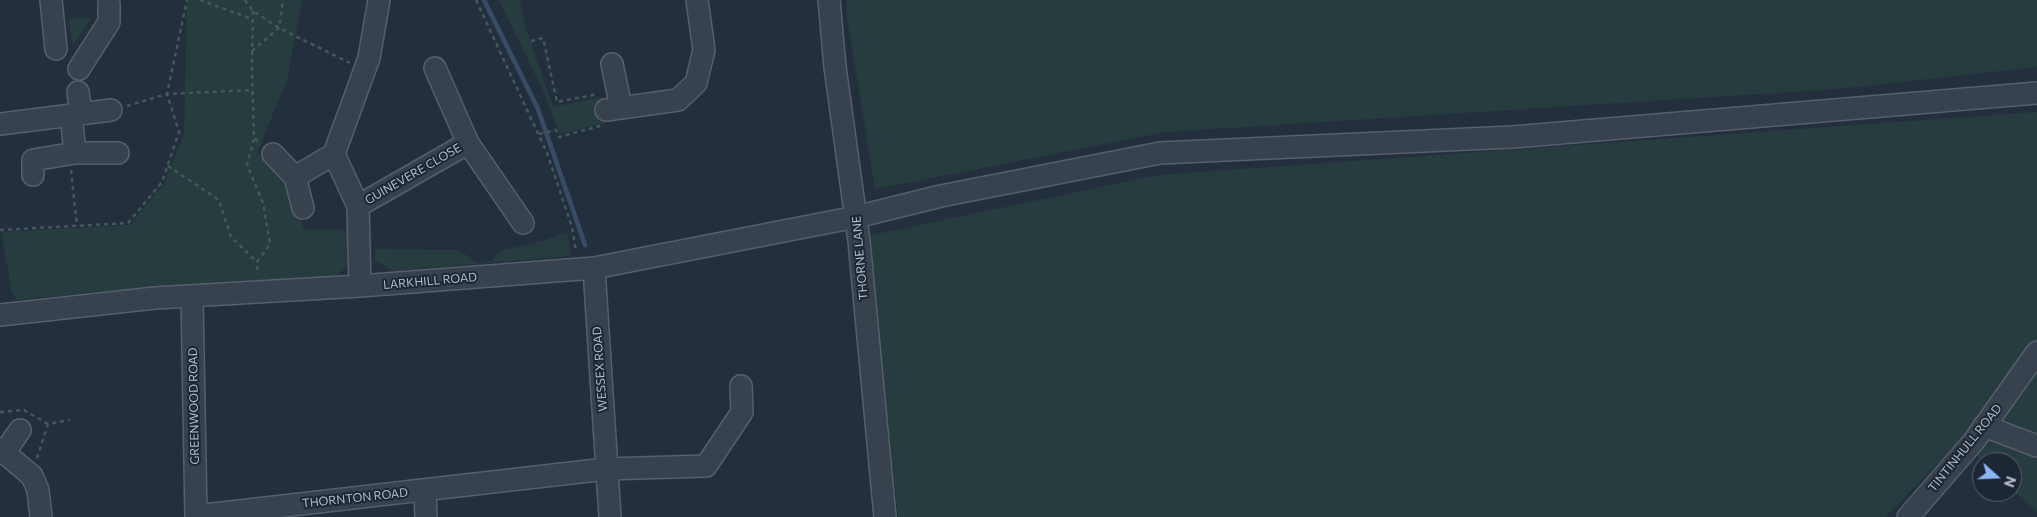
<!DOCTYPE html>
<style>
body{margin:0}
#map{position:relative;width:2037px;height:517px;overflow:hidden;background:#242f3e;font-family:Commissioner,sans-serif}
canvas{display:block}
.north{position:absolute;left:1972px;top:452px;width:50px;height:50px;box-sizing:border-box;background:#1d2633;border:1px solid #59626f;border-radius:50%;rotate:110deg;font-size:14px;font-weight:700;line-height:20px;text-align:center;color:#b4bcc9}
.north::after{content:'';display:block;margin:auto;width:18px;height:22px;background:#8ab4f8;clip-path:polygon(50% 0,100% 100%,50% 72%,0 100%)}
</style>
<div id="map">
<canvas width="2037" height="517"></canvas>
<div class="north">N</div>
</div>
<script>
const ctx = document.querySelector('canvas').getContext('2d');
ctx.lineJoin = 'round';
function paint(path, color) {
  ctx.fillStyle = color;
  ctx.fill(path, 'evenodd');
}
function toPath(rows) {
  const path = new Path2D();
  for (const r of rows) {
    path.moveTo(r[0], r[1]);
    for (let i = 2; i < r.length; i += 2) path.lineTo(r[i], r[i + 1]);
  }
  return path;
}
function trace(path, color, width, dash) {
  ctx.strokeStyle = color;
  ctx.lineWidth = width;
  ctx.lineCap = dash ? 'butt' : 'round';
  ctx.setLineDash(dash || []);
  ctx.stroke(path);
}
function write(font, color, halo, rows, align = 'center') {
  ctx.font = font + ' Commissioner,sans-serif';
  ctx.lineWidth = 4;
  ctx.setLineDash([]);
  ctx.textBaseline = 'middle';
  ctx.strokeStyle = halo;
  ctx.fillStyle = color;
  for (const [text, x, y, turn = 0] of rows) {
    ctx.save();
    ctx.translate(x, y);
    ctx.rotate((+turn || 0) * Math.PI / 180);
    ctx.textAlign = isNaN(turn) ? turn : align;
    if (halo) ctx.strokeText(text, 0, 0);
    ctx.fillText(text, 0, 0);
    ctx.restore();
  }
}
paint(toPath([
 [187,0,302,0,287,80,257,153,286,181,304,229,348,230,347,266,336,276,317,279,119,290,17,300,12,293,1,232,130,225,164,183,184,134],
 [499,0,520,0,527,31,553,107,602,97,606,123,560,134,545,95],
 [847,0,2037,0,2037,67,1838,89,1166,132,875,189,847,17],
 [92,18,73,45,68,19],
 [2037,112,2037,512,2012,489,2012,462,1983,462,1960,441,1885,517,898,517,867,236,1158,175],
 [567,232,571,256,393,271,375,260,375,249,459,250,477,263,492,261,500,251,546,240]
]), '#263c3f');
trace(toPath([
 [484,0,538,109,585,245]
]), '#394c67', 4.5);
const minor = toPath([
 [51,0,56,49],
 [829,0,835,67,859,241,885,517],
 [612,64,621,107],
 [435,68,468,143,523,223],
 [79,69,109,22,109,4],
 [78,92,81,114],
 [606,110,678,100,696,83,704,50,697,0],
 [71,115,75,153],
 [0,124,111,110],
 [273,154,295,177],
 [33,175,33,160,75,153,118,153],
 [358,206,468,143],
 [303,208,295,177,334,154],
 [594,268,610,517],
 [360,286,358,206,334,154,369,58,379,0],
 [192,296,196,517],
 [0,315,155,298,360,286,594,268,856,217,941,196,1160,153,1513,137,2037,93],
 [1984,426,2037,446],
 [0,449,32,476,38,490,41,517],
 [5,452,20,430],
 [425,490,426,517],
 [196,516,606,469,706,466,742,412,741,386],
 [1908,517,1974,441,2037,352]
]);
trace(minor, '#565f6c', 24);
trace(toPath([
 [200,0,252,19],
 [245,0,253,11,279,28,350,63],
 [476,0,547,153,572,227,576,252],
 [253,11,252,67,254,138,261,144],
 [531,41,543,38,557,102,598,94],
 [252,51,279,28,283,0],
 [127,106,167,94,187,0],
 [539,134,556,130,559,137,600,126],
 [254,139,247,165,263,203,270,244,257,262,257,274],
 [168,166,219,200,231,237,257,262],
 [71,170,77,226],
 [0,230,128,223,162,182,179,132,167,94,253,90],
 [0,412,24,410,48,424],
 [37,458,48,424,70,420]
]), '#44595c', 2.5, [4, 4]);
trace(minor, '#38414e', 21);
write('12px', '#b4bcc9', '#1d2633', [
 ["GUINEVERE CLOSE",413,174,-30],
 ["THORNE LANE",860,258,-95],
 ["LARKHILL ROAD",430,281,-5],
 ["WESSEX ROAD",600,369,-94],
 ["GREENWOOD ROAD",194,406,-91],
 ["TINTINHULL ROAD",1965,448,-51],
 ["THORNTON ROAD",355,498,-6]
]);
</script>
